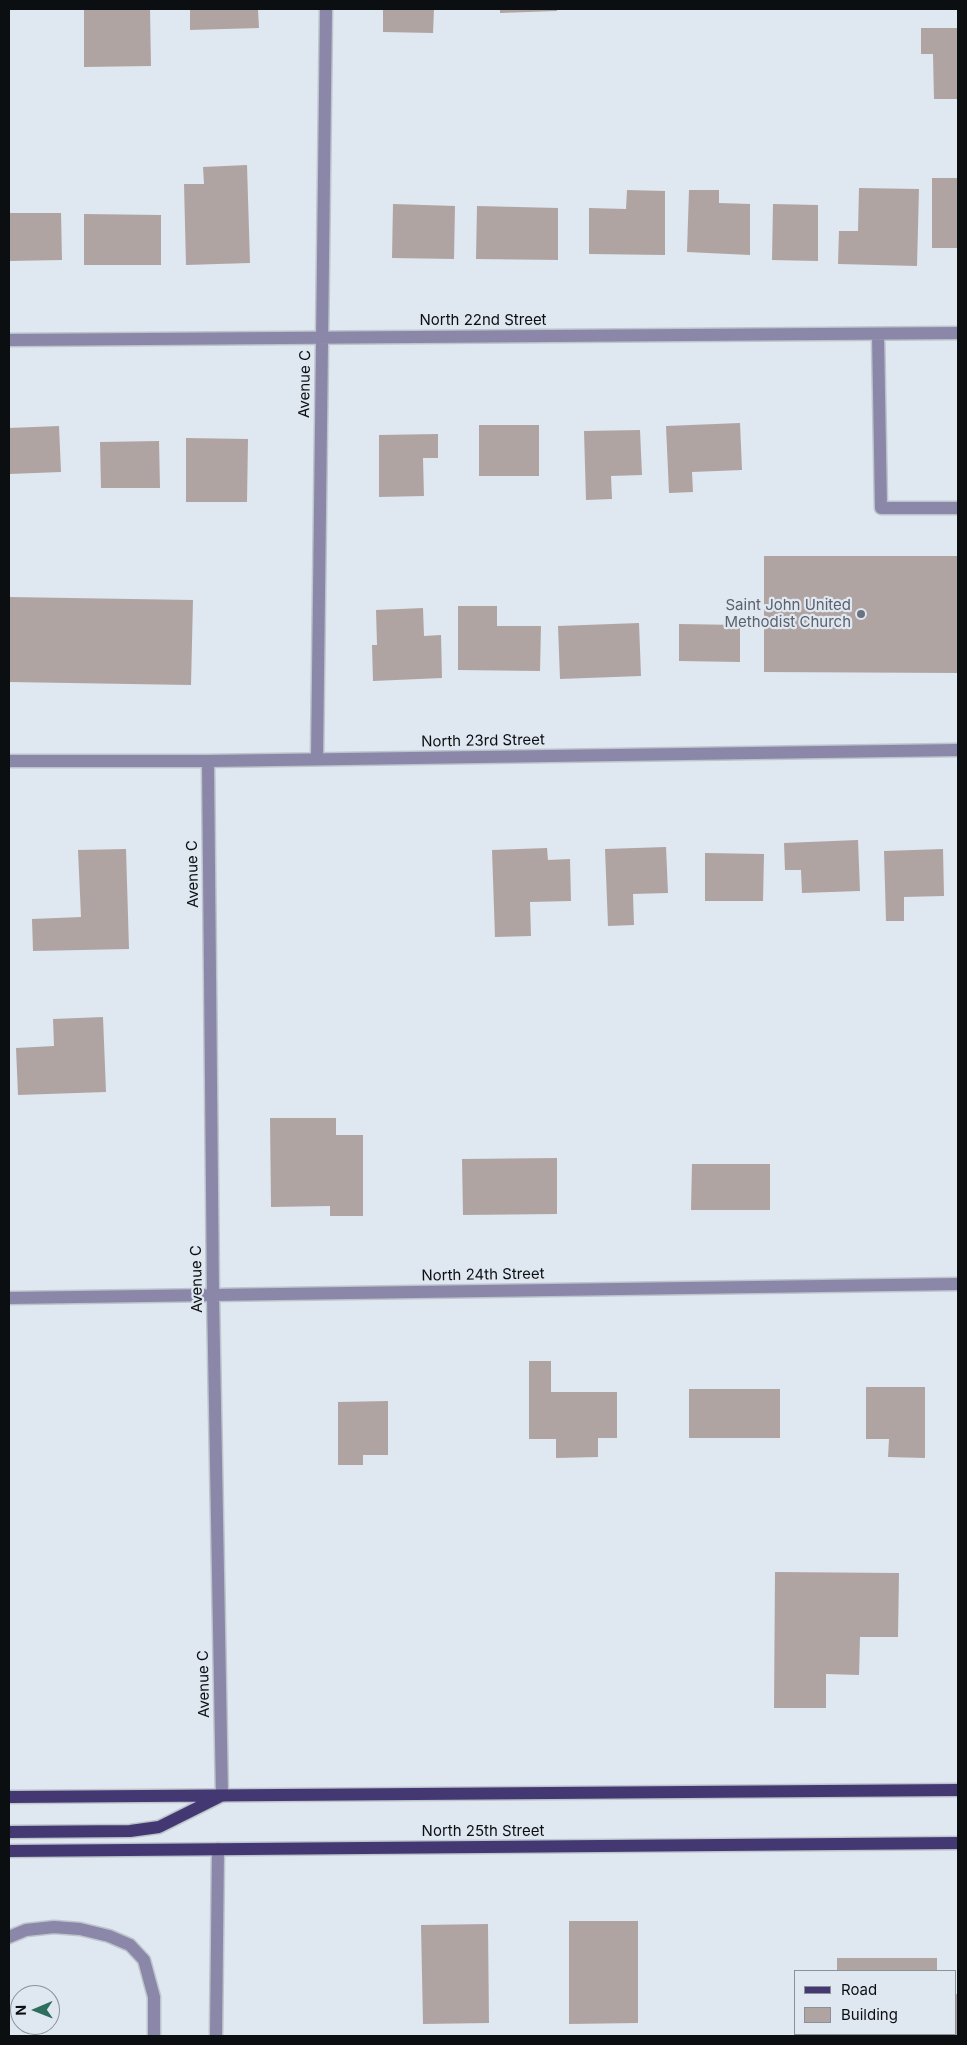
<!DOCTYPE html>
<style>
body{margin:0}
#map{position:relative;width:967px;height:2045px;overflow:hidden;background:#dfe7f0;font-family:Inter,sans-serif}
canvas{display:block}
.frame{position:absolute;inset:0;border:10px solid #0c0f12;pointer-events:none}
.legend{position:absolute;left:794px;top:1970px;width:162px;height:65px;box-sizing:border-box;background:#dfe7f0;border:1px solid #8b9197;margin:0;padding:6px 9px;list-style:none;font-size:15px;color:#0c0f12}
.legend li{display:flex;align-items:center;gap:10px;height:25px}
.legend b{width:25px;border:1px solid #8b9197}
.north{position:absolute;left:10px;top:1985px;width:50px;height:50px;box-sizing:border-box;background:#dfe7f0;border:1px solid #8b9197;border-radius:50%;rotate:269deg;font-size:14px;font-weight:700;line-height:20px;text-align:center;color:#0c0f12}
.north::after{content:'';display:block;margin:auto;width:18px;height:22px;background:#2e6e5c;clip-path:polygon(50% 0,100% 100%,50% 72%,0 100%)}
</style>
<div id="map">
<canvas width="967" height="2045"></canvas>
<div class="frame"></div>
<ul class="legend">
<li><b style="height:6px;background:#433872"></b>Road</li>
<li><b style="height:14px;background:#b0a4a2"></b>Building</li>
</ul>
<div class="north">N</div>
</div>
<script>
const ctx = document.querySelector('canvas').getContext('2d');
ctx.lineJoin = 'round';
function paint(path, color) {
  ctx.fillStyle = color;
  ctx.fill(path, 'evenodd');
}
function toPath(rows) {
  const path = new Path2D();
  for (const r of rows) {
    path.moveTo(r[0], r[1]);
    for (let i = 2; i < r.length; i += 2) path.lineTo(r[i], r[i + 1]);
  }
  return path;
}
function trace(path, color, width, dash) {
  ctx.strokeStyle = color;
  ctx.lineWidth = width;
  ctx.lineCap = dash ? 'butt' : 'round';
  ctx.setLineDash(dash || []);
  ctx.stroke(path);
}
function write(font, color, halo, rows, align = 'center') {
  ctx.font = font + ' Inter,sans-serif';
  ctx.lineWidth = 4.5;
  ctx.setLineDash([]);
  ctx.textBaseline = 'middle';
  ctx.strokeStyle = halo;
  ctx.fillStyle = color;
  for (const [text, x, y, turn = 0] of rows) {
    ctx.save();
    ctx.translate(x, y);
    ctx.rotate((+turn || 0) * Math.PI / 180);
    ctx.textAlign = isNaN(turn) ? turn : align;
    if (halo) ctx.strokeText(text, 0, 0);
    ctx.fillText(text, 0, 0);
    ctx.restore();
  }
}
paint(toPath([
 [84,9,150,9,151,66,84,67],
 [190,9,258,9,259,28,190,30],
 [383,9,434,9,433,33,383,32],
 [500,9,557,9,557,11,500,13],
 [921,28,958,28,958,99,934,99,933,54,921,54],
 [247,165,250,263,186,265,184,184,204,184,203,167],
 [932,178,958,178,958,248,932,248],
 [859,188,919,189,917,266,838,264,839,231,858,231],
 [627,190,665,191,665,255,589,254,589,208,626,209],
 [689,190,719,190,719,203,750,204,750,255,687,252],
 [393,204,455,206,454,259,392,258],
 [773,204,818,205,818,261,772,260],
 [477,206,558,208,558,260,476,259],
 [9,213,61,213,62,260,9,261],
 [84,214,161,215,161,265,84,265],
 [740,423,742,470,692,472,693,492,669,493,666,426],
 [479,425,539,425,539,476,479,476],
 [59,426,61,472,9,474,9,428],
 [640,430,642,475,611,476,612,499,586,500,584,431],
 [438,434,438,458,423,458,424,496,379,497,379,435],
 [186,438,248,439,247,502,186,502],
 [159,441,160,488,101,488,100,442],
 [764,556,958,556,958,673,764,672],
 [9,597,193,600,191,685,9,682],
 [458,606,497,606,497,626,541,626,540,671,458,670],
 [423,608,424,636,441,635,442,678,373,681,372,645,377,645,376,610],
 [639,623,641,676,560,679,558,626],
 [679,624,740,625,740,662,679,661],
 [858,840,860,891,802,893,801,870,785,870,784,843],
 [666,847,668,893,633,894,634,925,608,926,605,849],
 [547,848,548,860,570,859,571,901,530,902,531,936,495,937,492,850],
 [126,849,129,949,33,951,32,919,81,917,78,850],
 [943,849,944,896,904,897,904,921,886,921,884,851],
 [705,853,764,854,763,901,705,901],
 [103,1017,106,1092,18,1095,16,1048,54,1046,53,1019],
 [270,1118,336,1118,336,1135,363,1135,363,1216,330,1216,330,1206,271,1207],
 [557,1158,557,1214,463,1215,462,1159],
 [692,1164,770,1164,770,1210,691,1210],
 [529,1361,551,1361,551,1392,617,1392,617,1438,598,1438,598,1457,556,1458,556,1439,529,1439],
 [866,1387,925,1387,925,1458,888,1457,889,1439,866,1439],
 [689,1389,780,1389,780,1438,689,1438],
 [388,1401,388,1455,363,1455,363,1465,338,1465,338,1402],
 [775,1572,899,1573,898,1637,860,1637,859,1675,826,1674,826,1708,774,1708],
 [569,1921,638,1921,638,2023,569,2024],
 [488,1924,489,2023,423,2024,421,1925],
 [837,1958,937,1958,937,1971,837,1971],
 [956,1994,958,1994,958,2036,837,2036,837,2034,956,2034]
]), '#b0a4a2');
const minor = toPath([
 [878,334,881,508,958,508],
 [9,340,958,333],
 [317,759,326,9],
 [9,761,208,761,958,750],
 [208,761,213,1295,222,1796],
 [9,1298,958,1284],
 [9,1937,26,1930,54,1927,80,1929,109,1936,130,1945,144,1960,154,1997,154,2036],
 [216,2036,218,1849]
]);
const major = toPath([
 [9,1797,958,1790],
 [9,1832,130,1831,159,1827,219,1797],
 [9,1851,958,1843]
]);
trace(minor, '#bdc4cc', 15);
trace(major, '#bdc4cc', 15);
trace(minor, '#8a87a9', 12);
trace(major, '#433872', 12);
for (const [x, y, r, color] of [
 [861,614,5,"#6b7280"]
]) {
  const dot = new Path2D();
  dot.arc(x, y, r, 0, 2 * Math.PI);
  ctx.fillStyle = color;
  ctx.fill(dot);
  trace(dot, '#dfe7f0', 2);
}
write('15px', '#0c0f12', '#dfe7f0', [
 ["North 22nd Street",483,320],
 ["Avenue C",305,384,-89],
 ["North 23rd Street",483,741,-1],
 ["Avenue C",193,874,-91],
 ["North 24th Street",483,1275,-1],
 ["Avenue C",197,1279,-91],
 ["Avenue C",204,1684,-91],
 ["North 25th Street",483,1831]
]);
write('15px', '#5b616d', '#dfe7f0', [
 ["Saint John United",851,605],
 ["Methodist Church",851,622]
], 'right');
</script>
